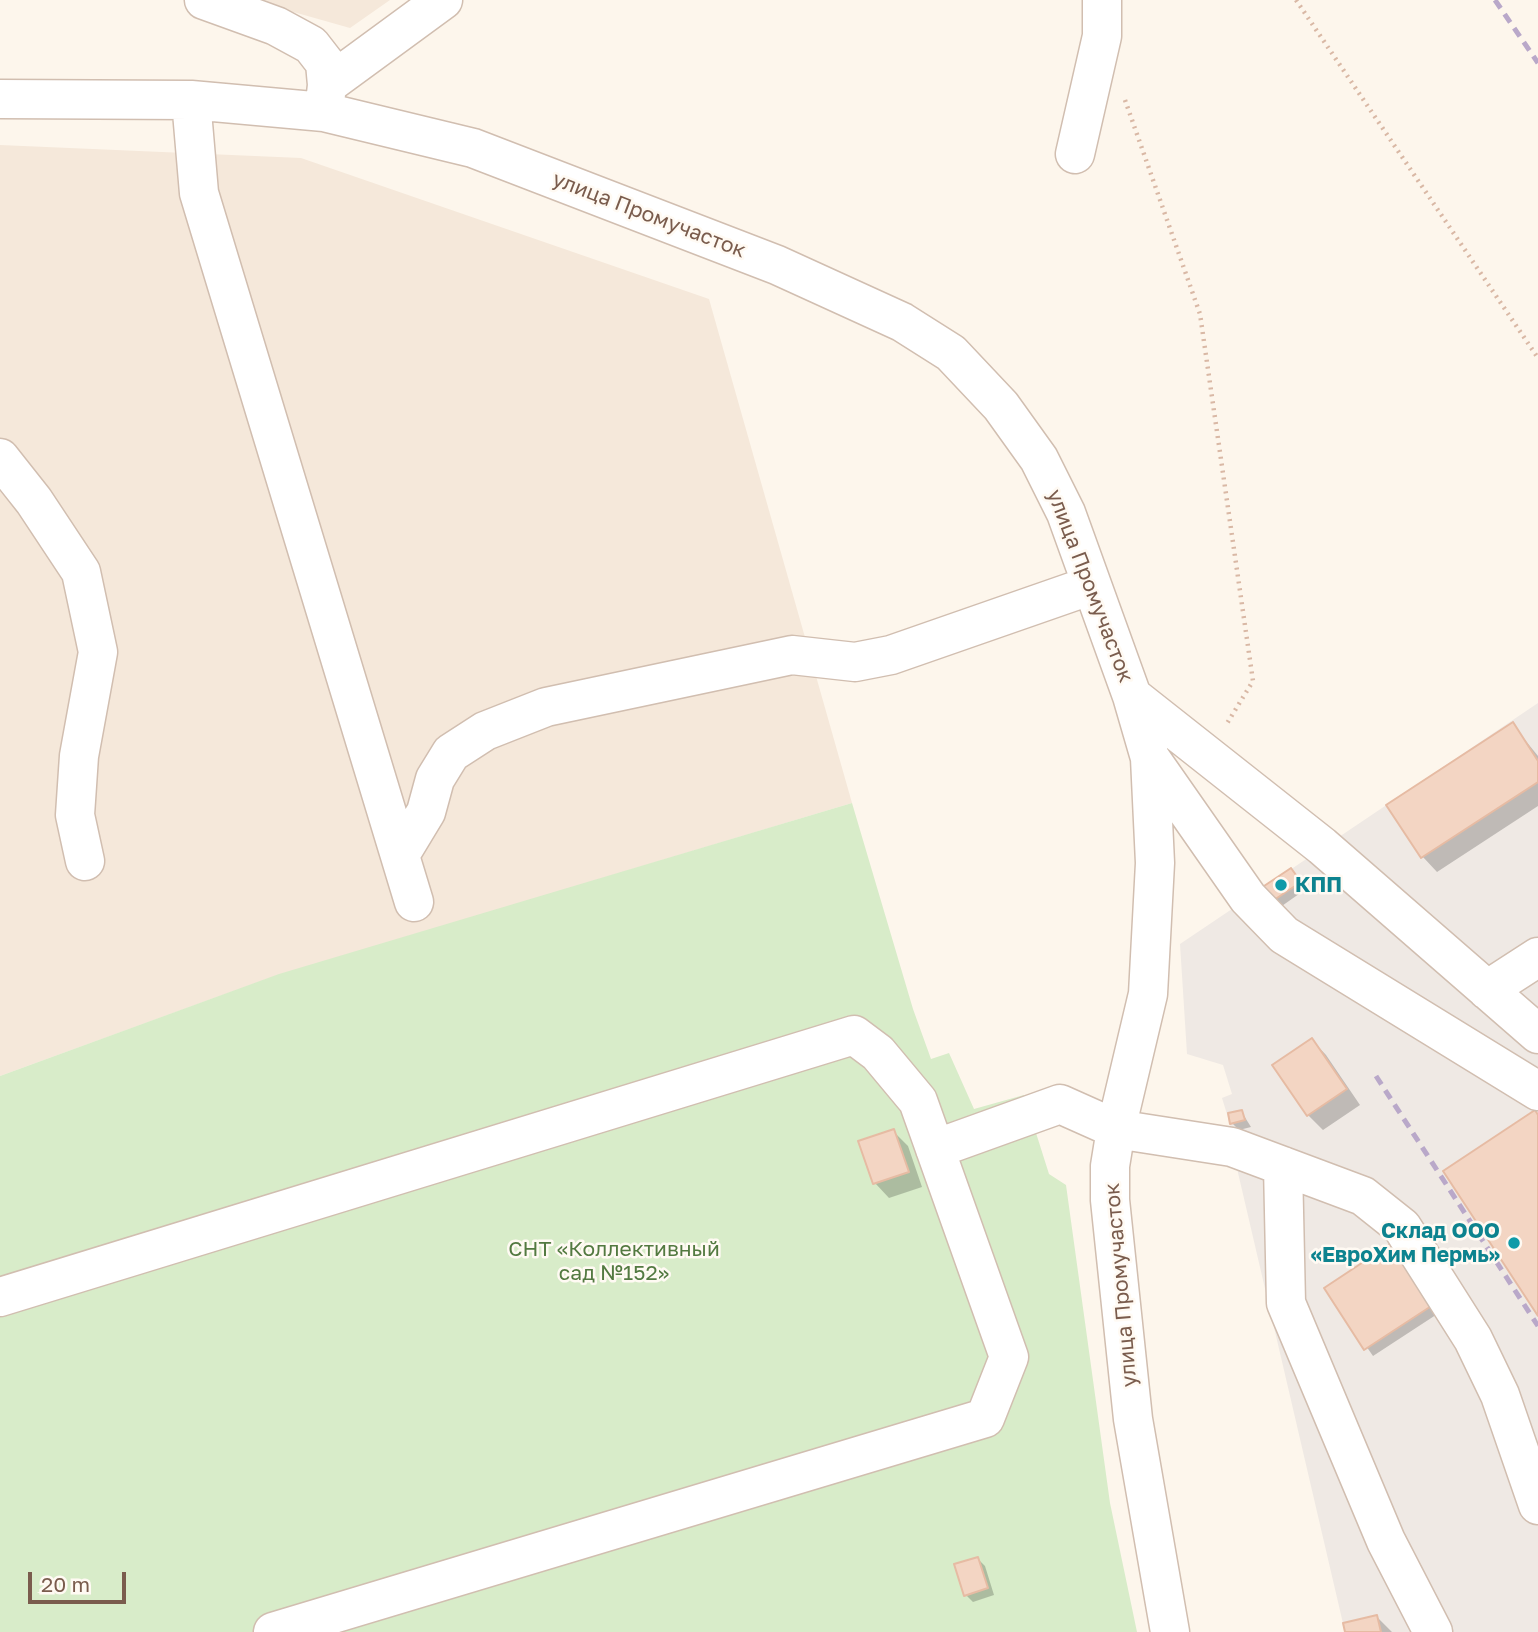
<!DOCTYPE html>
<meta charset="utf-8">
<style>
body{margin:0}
#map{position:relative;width:1538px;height:1632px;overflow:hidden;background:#fdf6ec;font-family:"Golos Text",sans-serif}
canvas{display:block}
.scale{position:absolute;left:28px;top:1572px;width:98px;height:32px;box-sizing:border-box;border:4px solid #7a5c4d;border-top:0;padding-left:9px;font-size:21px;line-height:24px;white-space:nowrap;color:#7a5c4d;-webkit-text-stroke:5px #fffaf3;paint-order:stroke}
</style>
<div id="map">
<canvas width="1538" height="1632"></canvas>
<div class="scale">20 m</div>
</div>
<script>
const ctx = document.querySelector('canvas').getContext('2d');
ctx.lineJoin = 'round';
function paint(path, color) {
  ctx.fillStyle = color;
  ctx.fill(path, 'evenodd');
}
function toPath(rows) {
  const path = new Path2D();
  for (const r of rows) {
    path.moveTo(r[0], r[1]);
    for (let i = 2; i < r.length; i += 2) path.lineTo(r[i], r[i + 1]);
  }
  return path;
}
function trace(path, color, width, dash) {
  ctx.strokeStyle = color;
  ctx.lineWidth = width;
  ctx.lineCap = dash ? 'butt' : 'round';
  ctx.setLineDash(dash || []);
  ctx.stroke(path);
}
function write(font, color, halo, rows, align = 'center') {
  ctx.font = font + ' "Golos Text",sans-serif';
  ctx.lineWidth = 5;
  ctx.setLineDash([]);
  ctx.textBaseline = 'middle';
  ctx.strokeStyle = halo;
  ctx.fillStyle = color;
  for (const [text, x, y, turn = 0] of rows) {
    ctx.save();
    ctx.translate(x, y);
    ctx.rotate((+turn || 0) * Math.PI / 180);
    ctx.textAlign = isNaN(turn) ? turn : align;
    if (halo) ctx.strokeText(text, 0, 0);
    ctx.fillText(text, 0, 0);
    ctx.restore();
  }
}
paint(toPath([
 [251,0,390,0,350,28],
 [0,145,301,158,709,299,852,803,264,980,0,1076]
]), '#f5e8da');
paint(toPath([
 [1538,703,1538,1632,1345,1632,1232,1147,1230,1124,1222,1098,1232,1094,1223,1065,1187,1054,1180,944]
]), '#efe9e4');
paint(toPath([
 [852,803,913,1009,931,1059,949,1053,974,1109,1024,1095,1049,1174,1066,1185,1110,1503,1137,1632,0,1632,0,1076,279,974]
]), '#d8ecc9');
paint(toPath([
 [1512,724,1538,756,1538,806,1437,872,1423,857,1388,805],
 [1291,870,1306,889,1279,908,1272,901],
 [1312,1040,1326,1055,1360,1105,1323,1130,1308,1115],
 [1241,1111,1251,1127,1239,1130,1232,1123],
 [893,1131,908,1146,922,1187,889,1198,875,1183],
 [1326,1288,1445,1309,1373,1356],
 [978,1559,985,1566,994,1595,973,1602,966,1595],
 [1377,1617,1392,1632,1347,1632]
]), '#0003');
const building = toPath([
 [1513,722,1538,761,1538,782,1421,858,1386,805,1513,722],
 [1291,868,1301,882,1271,902,1261,888,1291,868],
 [1312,1038,1347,1089,1307,1116,1272,1065,1312,1038],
 [1242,1110,1245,1120,1230,1124,1228,1113,1242,1110],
 [1535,1110,1538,1115,1538,1316,1443,1171,1535,1110],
 [894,1129,909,1172,873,1184,858,1141,894,1129],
 [1398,1239,1439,1301,1364,1350,1324,1288,1398,1239],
 [978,1557,988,1588,964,1596,954,1564,978,1557],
 [1377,1615,1381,1632,1345,1632,1343,1623,1377,1615]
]);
paint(building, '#f3d5c3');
trace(building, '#e6bba3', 2);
const minor = toPath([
 [204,0,276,26,311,45,325,63,327,85,324,112],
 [327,85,443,0],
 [0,99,191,100,324,112,473,148,777,265,902,322,951,353,1001,406,1039,459,1066,513,1132,696,1150,758,1155,863,1148,994,1116,1129,1110,1166,1110,1200,1133,1419,1170,1632],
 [191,100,199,193,414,902],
 [1075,154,1102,36,1102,0],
 [0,458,34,501,81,572,98,652,79,756,75,815,85,861],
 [1132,696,1322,846,1538,1034],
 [1151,759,1248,898,1284,935,1538,1091],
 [400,855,426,812,435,779,451,753,485,731,546,707,792,655,855,662,891,655,1092,585],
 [1487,990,1538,957],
 [935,1149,1060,1104,1116,1129,1232,1147,1363,1196,1402,1227,1473,1339,1500,1395,1538,1505],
 [1283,1166,1286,1303,1386,1541,1433,1632],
 [0,1297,854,1035,878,1053,918,1101,1009,1357,985,1418,273,1632]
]);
trace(minor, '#d1beb0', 41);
trace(toPath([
 [1296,0,1538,358],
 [1125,100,1200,314,1253,681,1226,725]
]), '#d9b8a5', 4.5, [2, 5]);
trace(minor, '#fff', 38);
trace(toPath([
 [1495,0,1538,63],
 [1376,1076,1538,1326]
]), '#b9a8c9', 5, [10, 7]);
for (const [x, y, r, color] of [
 [1281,885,7,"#0f9aa8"],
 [1514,1243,7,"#0f9aa8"]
]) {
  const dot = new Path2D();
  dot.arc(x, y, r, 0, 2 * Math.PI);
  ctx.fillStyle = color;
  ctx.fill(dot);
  trace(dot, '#fffaf3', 2.5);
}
write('21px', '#7a5c4d', '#fffaf3', [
 ["улица Промучасток",649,215,21],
 ["улица Промучасток",1090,586,69],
 ["улица Промучасток",1121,1285,-95]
]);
write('bold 21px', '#0d838f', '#fffaf3', [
 ["КПП",1295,885],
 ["Склад ООО",1500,1231,"right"],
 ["«ЕвроХим Пермь»",1500,1255,"right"]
], 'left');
write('21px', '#537a41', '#fffaf3', [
 ["СНТ «Коллективный",614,1249],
 ["сад №152»",614,1273]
]);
</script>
